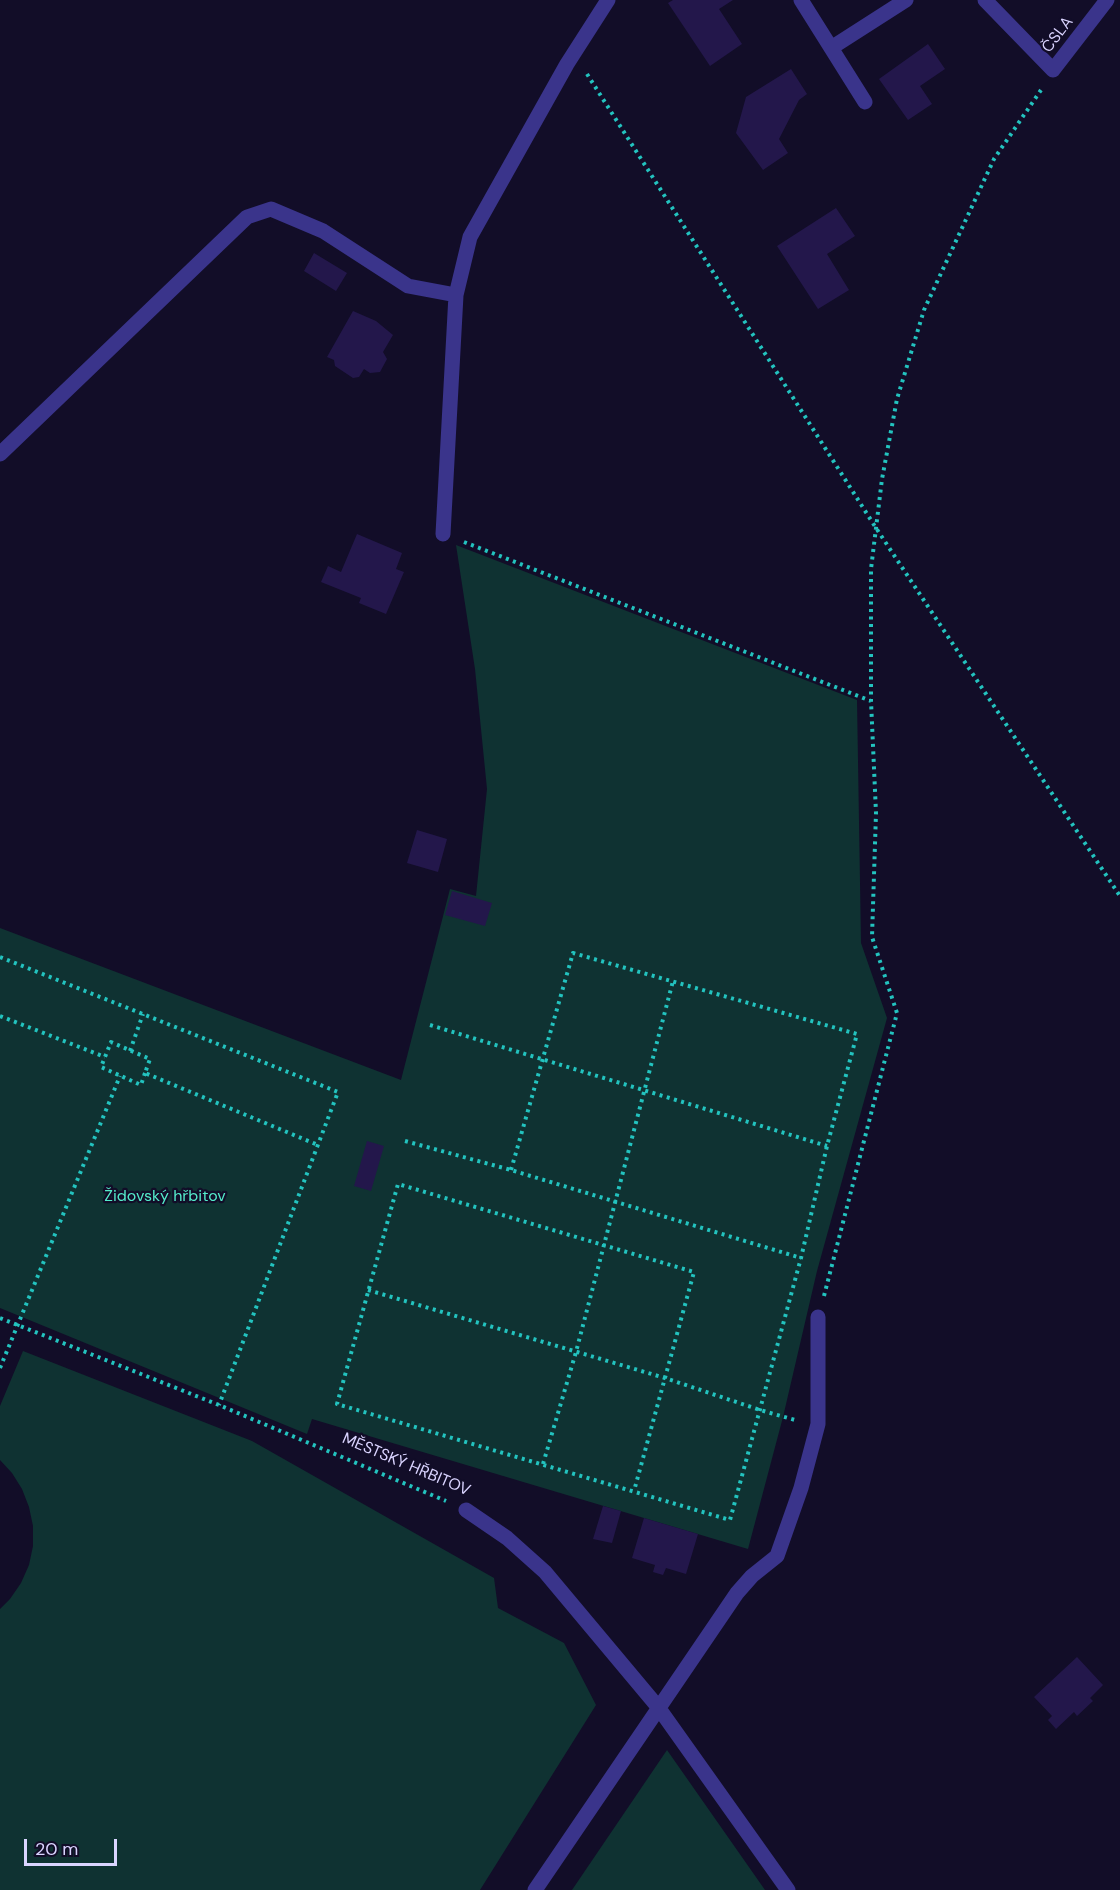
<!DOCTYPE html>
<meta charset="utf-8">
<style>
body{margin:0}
#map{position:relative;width:1120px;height:1890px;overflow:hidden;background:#120d28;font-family:"DM Sans",sans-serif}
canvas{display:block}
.scale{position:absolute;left:24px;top:1839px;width:93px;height:27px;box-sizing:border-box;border:3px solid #dad4ff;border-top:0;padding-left:8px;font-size:18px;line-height:21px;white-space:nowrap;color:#dad4ff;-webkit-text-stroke:4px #120d28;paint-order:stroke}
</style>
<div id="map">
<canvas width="1120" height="1890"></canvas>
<div class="scale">20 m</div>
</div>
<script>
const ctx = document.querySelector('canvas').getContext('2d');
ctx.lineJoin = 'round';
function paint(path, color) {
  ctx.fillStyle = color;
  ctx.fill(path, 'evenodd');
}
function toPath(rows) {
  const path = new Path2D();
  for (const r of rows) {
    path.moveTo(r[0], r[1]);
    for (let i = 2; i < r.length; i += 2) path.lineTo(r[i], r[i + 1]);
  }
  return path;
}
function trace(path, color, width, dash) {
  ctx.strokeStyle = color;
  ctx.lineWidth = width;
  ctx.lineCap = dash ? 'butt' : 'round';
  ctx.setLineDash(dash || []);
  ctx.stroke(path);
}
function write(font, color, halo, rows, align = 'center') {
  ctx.font = font + ' "DM Sans",sans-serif';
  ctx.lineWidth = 4.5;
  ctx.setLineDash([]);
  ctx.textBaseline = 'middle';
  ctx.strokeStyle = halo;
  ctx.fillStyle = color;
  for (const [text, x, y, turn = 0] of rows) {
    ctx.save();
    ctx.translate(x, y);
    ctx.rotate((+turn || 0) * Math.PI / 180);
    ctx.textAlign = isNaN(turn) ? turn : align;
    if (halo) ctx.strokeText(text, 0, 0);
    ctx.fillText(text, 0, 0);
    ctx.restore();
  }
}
paint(toPath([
 [456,545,857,700,861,943,887,1018,817,1271,783,1417,748,1549,312,1419,307,1434,0,1308,0,928,401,1080,450,889,476,896,487,789,475,669],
 [23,1351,252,1441,494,1578,498,1608,564,1643,596,1705,480,1890,0,1890,0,1609,10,1599,21,1583,29,1565,33,1546,33,1526,29,1507,22,1489,12,1473,0,1460,0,1406],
 [667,1750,765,1890,572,1890]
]), '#0f3232');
paint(toPath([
 [673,0,733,0,719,9,742,44,710,66,668,3],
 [928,44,945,69,920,86,932,104,908,120,879,79],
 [791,69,807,94,799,100,779,139,788,153,763,170,736,133,746,97],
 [836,208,855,236,827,254,849,290,818,309,777,246],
 [314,253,347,273,336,291,304,271],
 [353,311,376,321,393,335,383,352,387,359,380,372,370,373,364,369,359,377,353,378,335,366,334,360,327,357],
 [357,534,402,553,396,569,404,572,386,614,359,603,361,598,321,582,328,566,341,572],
 [417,830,447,839,438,872,407,863],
 [452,891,492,903,485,926,445,915],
 [367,1141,384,1146,371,1191,354,1186],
 [603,1506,621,1511,612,1543,593,1539],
 [644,1518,698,1534,686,1574,666,1568,663,1575,653,1572,655,1565,632,1558],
 [1077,1657,1103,1685,1090,1698,1093,1701,1077,1716,1074,1712,1056,1729,1048,1720,1052,1716,1034,1697]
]), '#23174b');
trace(toPath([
 [587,74,876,528,1120,896],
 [464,542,871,701],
 [0,957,338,1092,219,1405],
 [0,1016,105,1057],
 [430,1025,827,1146],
 [130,1051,143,1014],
 [145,1073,141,1085,101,1067,111,1042,150,1059,145,1073,318,1145],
 [405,1141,511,1170,801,1258],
 [511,1170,573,953,857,1034,827,1146,801,1258,730,1520,337,1404,398,1184,694,1272,634,1491],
 [368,1290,665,1378,760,1410,795,1420],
 [824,1296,897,1013,872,937,876,813,871,701,871,569,882,479,897,399,924,310,994,159,1041,90],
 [0,1318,219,1405,446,1501],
 [0,1368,120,1076],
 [543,1464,576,1352,673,981]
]), '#23c3bf', 4, [3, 4.5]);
trace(toPath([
 [801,0,865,102],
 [985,0,1053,70,1107,0],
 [831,48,906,0],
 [0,454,247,217,271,209,323,231,408,286,456,295,470,237,567,64,608,0],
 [443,534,456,295],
 [466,1510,507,1538,545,1572,658,1707,788,1890],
 [535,1890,737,1593,752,1576,777,1556,801,1488,818,1424,818,1317]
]), '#3a348b', 15);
write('16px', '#dad4ff', '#120d28', [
 ["ČSLA",1058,35,-53],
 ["MĚSTSKÝ HŘBITOV",406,1465,23]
]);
write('16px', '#54ebca', '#120d28', [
 ["Židovský hřbitov",165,1197]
]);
</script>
